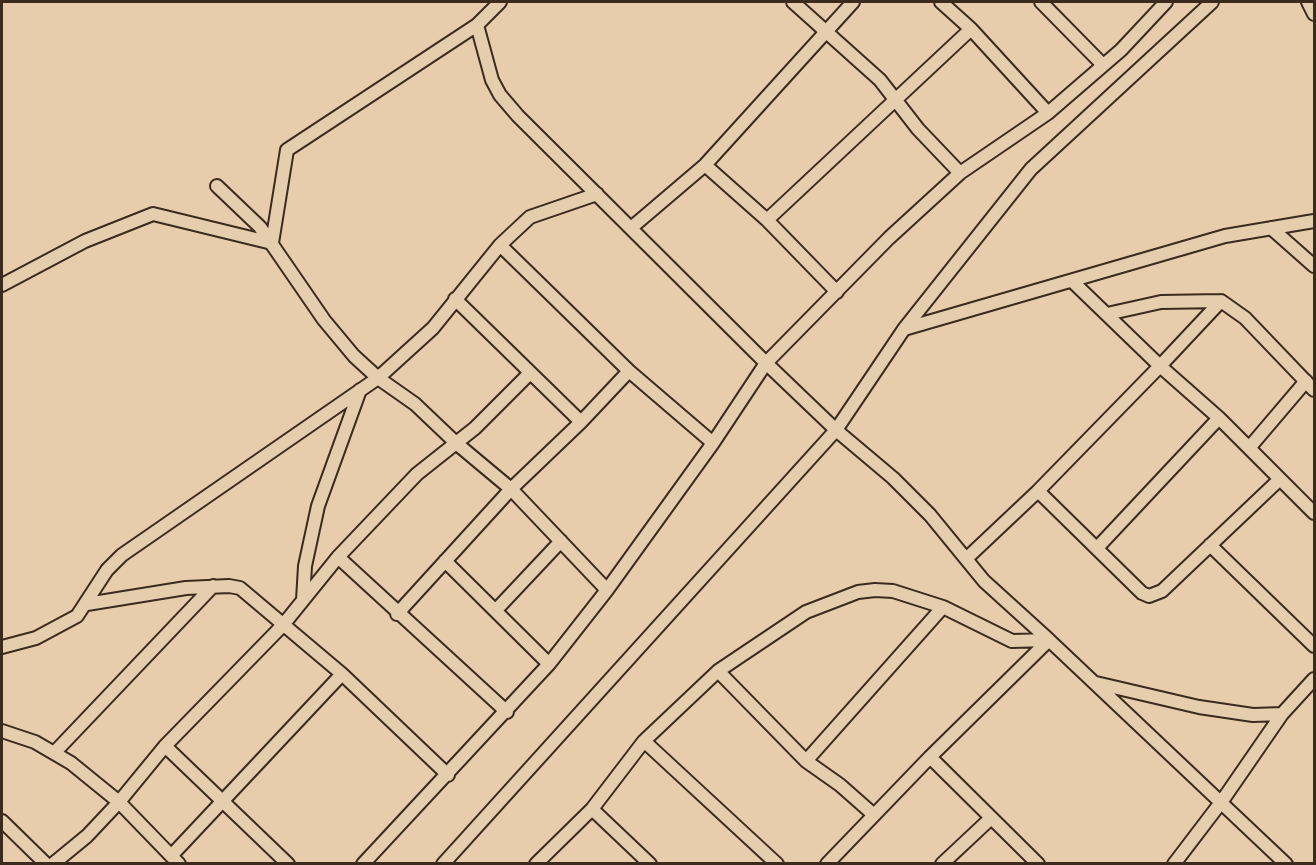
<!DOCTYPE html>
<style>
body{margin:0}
#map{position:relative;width:1316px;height:865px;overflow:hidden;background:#e8cdac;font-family:"Balsamiq Sans",sans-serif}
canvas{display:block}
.frame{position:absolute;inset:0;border:3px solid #3b2a1e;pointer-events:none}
</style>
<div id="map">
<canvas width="1316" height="865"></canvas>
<div class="frame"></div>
</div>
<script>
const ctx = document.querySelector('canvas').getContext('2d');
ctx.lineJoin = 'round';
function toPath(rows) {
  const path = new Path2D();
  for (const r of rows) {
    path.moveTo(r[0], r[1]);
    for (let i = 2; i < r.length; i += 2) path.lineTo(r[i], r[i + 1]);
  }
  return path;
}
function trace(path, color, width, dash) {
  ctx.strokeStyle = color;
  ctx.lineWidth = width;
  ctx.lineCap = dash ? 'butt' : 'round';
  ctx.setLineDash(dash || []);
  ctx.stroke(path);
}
const street = toPath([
 [793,2,880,80,918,129,960,173],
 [941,2,971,29,1048,113],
 [1041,2,1103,65],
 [1308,2,1314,14],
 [477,25,492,80,500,95,518,116,766,363,836,430,893,478,930,515,984,581,1049,640,930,757,827,864],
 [705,165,767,220,837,292],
 [217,186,260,227,324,320,354,356,378,378,415,404,456,443,511,489,607,590],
 [767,220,971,29],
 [631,228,705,165,853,2],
 [1271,228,1314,266],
 [500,245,629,371,713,443],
 [1072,281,1160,366,1221,301],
 [2,285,85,241,153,214,272,243,287,150,477,25,500,2],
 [455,299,581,422],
 [1107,314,1161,302,1221,301,1245,318,1314,390],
 [904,329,1225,236,1314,221],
 [1249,448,1306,381],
 [1038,491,1142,593,1149,596,1162,591,1280,479],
 [1210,545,1314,646],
 [1097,548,1219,418],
 [338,557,507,712],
 [967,558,1038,491,1160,366,1219,418,1314,513],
 [445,561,549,664],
 [303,600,305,566,318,506,360,390],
 [87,604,186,588,229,586,240,588,342,674,448,775],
 [497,609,561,541],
 [397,614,511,489,581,422,629,371],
 [2,647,36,638,77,616,107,570,122,555,378,378,433,328,500,245,530,217,597,194],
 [718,671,806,761,840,785,874,815],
 [1096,683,1199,707,1253,715,1282,714],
 [2,731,35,742,71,763,119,802,179,864],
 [644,741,777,864],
 [165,746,288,864],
 [55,752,213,586],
 [930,757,1038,864],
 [806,761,943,607],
 [592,809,650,864],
 [2,821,46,864],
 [171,856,342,674],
 [53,864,87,836,119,802,165,746,283,625,338,557,417,474,475,428,529,374],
 [363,864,549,664,607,590,713,443,766,363,889,238,960,173,1048,113,1121,50,1166,2],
 [443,864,836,430,904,329,1031,169,1212,2],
 [536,864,592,809,644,741,718,671,806,612,858,592,875,590,893,591,943,607,1012,641,1049,640,1286,864],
 [942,864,990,819],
 [1174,864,1222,801,1282,714,1314,679]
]);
trace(street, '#3b2a1e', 16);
trace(street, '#e4cead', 12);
</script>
